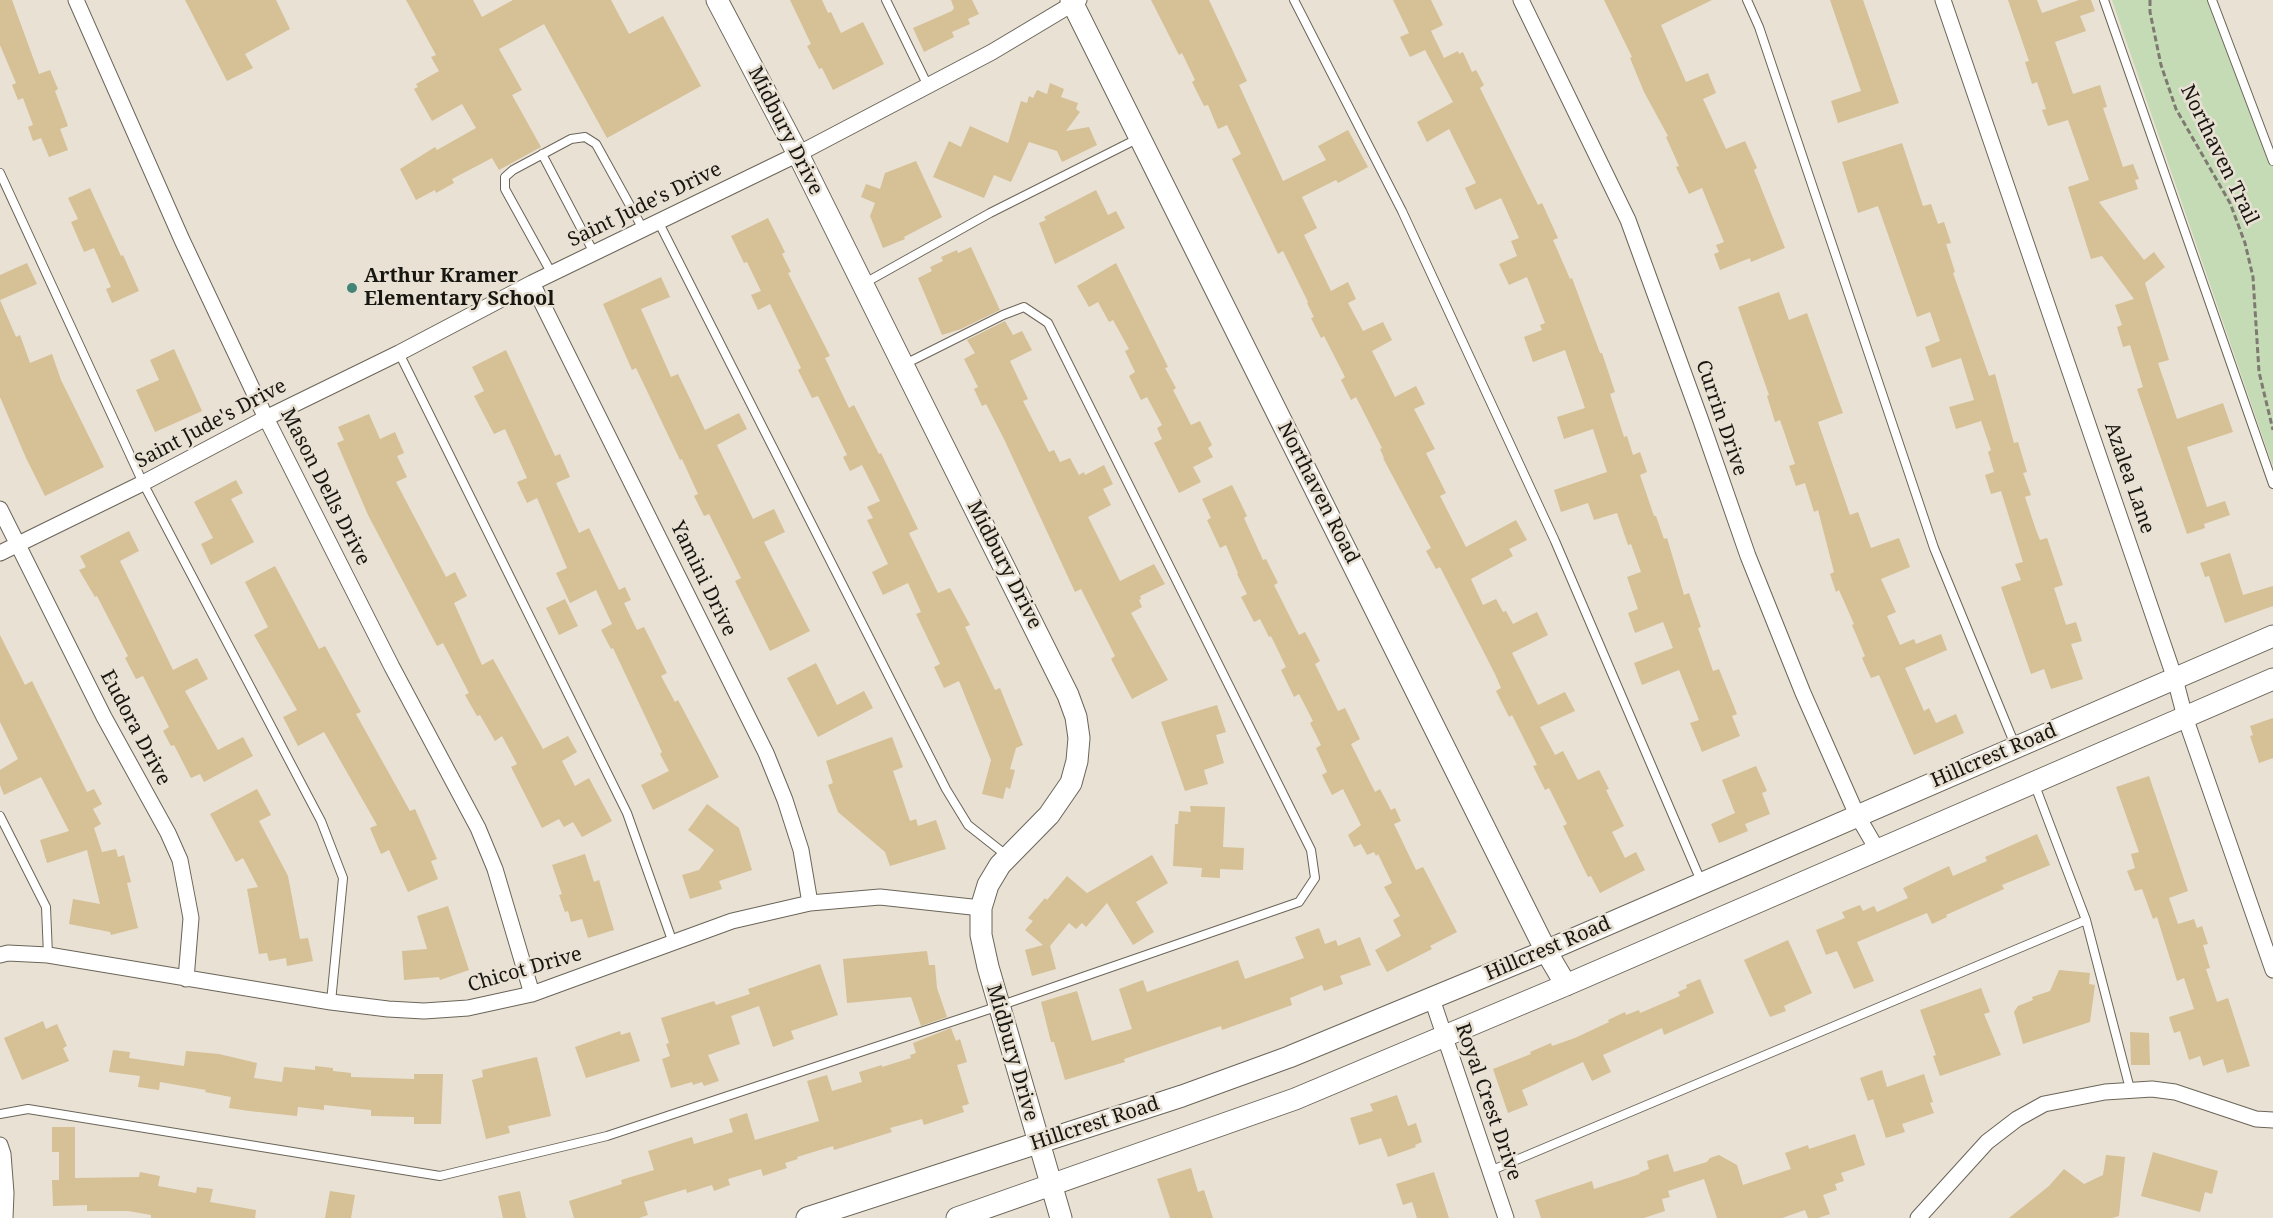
<!DOCTYPE html>
<style>
body{margin:0}
canvas{display:block;background:#e8e1d4}
</style>
<canvas width="2273" height="1218"></canvas>
<script>
const ctx = document.querySelector('canvas').getContext('2d');
ctx.lineJoin = 'round';
function paint(path, color) {
  ctx.fillStyle = color;
  ctx.fill(path, 'evenodd');
}
function toPath(rows) {
  const path = new Path2D();
  for (const r of rows) {
    path.moveTo(r[0], r[1]);
    for (let i = 2; i < r.length; i += 2) path.lineTo(r[i], r[i + 1]);
  }
  return path;
}
function trace(path, color, width, dash) {
  ctx.strokeStyle = color;
  ctx.lineWidth = width;
  ctx.lineCap = dash ? 'butt' : 'round';
  ctx.setLineDash(dash || []);
  ctx.stroke(path);
}
function write(font, color, halo, rows, align = 'center') {
  ctx.font = font + ' "Noto Serif",serif';
  ctx.lineWidth = 5;
  ctx.setLineDash([]);
  ctx.textBaseline = 'middle';
  ctx.strokeStyle = halo;
  ctx.fillStyle = color;
  for (const [text, x, y, turn = 0] of rows) {
    ctx.save();
    ctx.translate(x, y);
    ctx.rotate((+turn || 0) * Math.PI / 180);
    ctx.textAlign = isNaN(turn) ? turn : align;
    if (halo) ctx.strokeText(text, 0, 0);
    ctx.fillText(text, 0, 0);
    ctx.restore();
  }
}
paint(toPath([
 [2112,0,2214,0,2273,156,2273,467]
]), '#c5dbb6');
paint(toPath([
 [0,0,12,0,39,74,50,70,58,89,55,91,68,126,60,129,68,150,49,157,41,138,33,141,28,127,33,125,23,98,18,100,12,85,16,83,0,45],
 [185,0,276,0,290,29,245,54,253,68,227,81],
 [406,0,473,0,482,17,513,0,611,0,629,34,663,16,701,86,607,138,544,24,499,49,522,90,512,95,541,147,499,170,492,158,452,179,454,183,436,193,435,190,416,200,400,169,435,147,437,150,476,128,462,104,432,121,414,89,418,87,416,84,439,71,431,57,436,55],
 [790,0,822,0,828,13,831,12,841,33,863,22,884,64,833,90,822,68,819,69,807,46,811,44],
 [951,0,972,0,979,14,968,19,970,24,952,32,954,37,924,52,913,28,952,11,954,8],
 [1151,0,1209,0,1247,81,1239,85,1283,181,1326,160,1318,146,1348,130,1368,167,1338,183,1336,180,1302,197,1317,228,1304,235,1331,291,1348,282,1356,299,1348,303,1363,331,1383,322,1392,340,1372,351,1395,397,1416,386,1425,404,1414,409,1435,449,1426,453,1446,493,1440,496,1466,547,1516,520,1527,540,1509,549,1513,556,1471,579,1483,605,1496,599,1503,612,1506,611,1513,624,1537,612,1548,635,1512,653,1538,705,1565,692,1575,711,1540,727,1555,755,1563,751,1578,780,1599,770,1609,789,1606,790,1624,826,1612,832,1625,858,1636,852,1645,870,1600,893,1591,876,1588,877,1563,826,1567,824,1549,788,1545,790,1533,766,1537,765,1512,715,1509,717,1496,691,1501,688,1495,674,1440,567,1436,569,1426,551,1431,548,1383,458,1384,458,1380,449,1382,448,1356,397,1351,400,1341,380,1345,377,1324,336,1321,338,1311,318,1314,317,1307,303,1308,302,1283,251,1278,254,1232,159,1241,154,1227,125,1218,129,1208,105,1204,106,1192,82,1195,80,1182,53,1179,55],
 [1393,0,1431,0,1443,25,1431,31,1444,58,1458,51,1459,54,1463,52,1472,72,1476,70,1484,85,1480,88,1538,205,1542,203,1558,238,1553,240,1570,279,1572,278,1600,353,1602,353,1615,392,1610,394,1624,437,1627,436,1633,455,1640,452,1647,472,1640,475,1654,516,1656,516,1664,539,1667,538,1684,595,1689,593,1701,627,1698,628,1713,671,1719,669,1737,714,1732,716,1740,736,1702,752,1690,723,1699,720,1679,670,1642,685,1634,663,1673,648,1663,622,1635,633,1628,613,1638,609,1627,577,1641,572,1631,544,1628,545,1617,513,1594,520,1588,503,1561,512,1554,490,1607,472,1593,429,1564,439,1557,417,1585,408,1565,350,1533,362,1524,337,1542,330,1540,325,1545,323,1527,277,1509,285,1499,264,1517,256,1511,241,1519,238,1501,198,1475,210,1465,188,1476,183,1449,129,1427,142,1417,122,1453,102,1425,50,1410,57,1400,37,1409,33],
 [1604,0,1712,0,1661,25,1686,82,1708,73,1716,93,1703,99,1726,149,1745,141,1757,168,1754,170,1785,248,1751,262,1750,258,1720,270,1714,254,1719,252,1716,245,1724,242,1702,188,1689,194,1676,167,1679,166,1666,137,1668,136,1644,92,1630,58,1632,57],
 [1830,0,1863,0,1899,103,1838,123,1831,101,1861,91],
 [2008,0,2037,0,2042,13,2079,0,2091,0,2095,11,2080,16,2086,31,2055,42,2073,94,2100,85,2107,107,2103,108,2123,167,2133,164,2139,179,2135,180,2138,189,2099,202,2144,260,2154,252,2165,267,2145,283,2169,360,2158,363,2177,419,2223,403,2233,432,2187,447,2207,507,2225,501,2230,515,2204,524,2205,528,2187,534,2137,389,2143,387,2130,345,2123,347,2117,327,2122,325,2115,305,2134,299,2102,256,2091,259,2068,187,2089,180,2068,120,2048,126,2042,110,2046,109,2037,82,2032,84,2025,62,2029,61],
 [1050,83,1064,89,1061,97,1078,103,1076,109,1080,112,1066,131,1089,127,1097,145,1062,162,1057,151,1029,142,1011,182,994,175,984,198,933,177,949,141,961,147,970,126,1008,143,1021,101,1027,103,1029,96,1033,98,1037,90,1047,94],
 [1902,143,1923,206,1931,204,1938,224,1944,222,1951,243,1946,244,1955,272,1953,273,1989,376,1995,374,2014,443,2018,442,2027,472,2023,473,2031,495,2025,497,2036,530,2040,540,2047,538,2063,585,2054,588,2066,625,2076,622,2082,641,2071,644,2083,679,2051,689,2044,669,2031,674,2001,587,2021,580,2015,564,2023,562,2001,491,1991,494,1985,475,1994,472,1988,452,1991,450,1981,421,1956,429,1949,407,1974,400,1961,358,1932,368,1925,347,1940,341,1930,312,1917,317,1878,206,1858,213,1842,162],
 [916,161,942,217,904,237,905,239,883,248,870,216,875,203,861,197,866,184,880,189,885,173],
 [90,188,121,256,123,255,139,291,112,303,106,289,111,287,94,248,84,252,71,222,78,219,68,198],
 [1096,190,1108,215,1116,211,1125,228,1055,264,1039,223,1046,220,1044,217],
 [768,218,785,252,782,254,791,272,788,273,830,356,825,358,849,408,854,405,879,454,881,453,918,529,909,533,938,593,950,588,970,625,965,627,995,690,1000,688,1023,745,1016,748,1010,769,1015,770,1010,789,1006,787,1003,799,982,794,991,760,959,681,944,688,934,667,940,664,916,614,921,612,908,583,883,595,872,572,888,564,867,520,873,518,867,507,880,501,862,465,850,471,843,457,847,455,818,396,812,398,798,370,801,368,770,304,758,310,751,295,761,291,747,262,744,263,731,236],
 [971,247,1000,310,961,329,942,335,918,278,932,271,930,267,943,261,941,257,957,250,958,253],
 [27,263,37,284,0,300,16,337,20,335,30,363,52,354,61,380,104,467,45,496,26,458,0,397,0,275],
 [1116,263,1168,367,1165,368,1176,388,1173,390,1191,425,1200,421,1212,445,1208,448,1213,457,1193,467,1201,482,1179,493,1154,443,1162,439,1157,428,1162,425,1147,397,1141,400,1129,376,1135,372,1125,351,1129,349,1113,320,1109,322,1098,302,1089,307,1077,286],
 [661,277,670,297,641,309,671,377,678,374,705,430,739,413,747,429,717,445,753,519,774,509,785,532,764,542,810,631,770,651,735,581,741,578,709,514,704,516,694,496,698,494,682,459,680,460,636,368,632,370,603,304],
 [1779,292,1789,320,1807,313,1843,413,1818,422,1850,515,1858,512,1871,548,1899,538,1910,567,1881,579,1896,612,1887,616,1900,645,1914,639,1916,644,1941,634,1947,650,1905,668,1924,711,1929,708,1936,723,1956,714,1964,733,1914,755,1879,675,1871,678,1862,658,1865,656,1852,625,1854,624,1839,590,1836,592,1830,574,1834,572,1818,510,1814,512,1805,483,1796,486,1789,466,1795,464,1780,420,1775,422,1767,396,1769,395,1738,307],
 [1005,321,1013,335,1022,331,1032,350,1010,361,1028,399,1023,401,1049,452,1054,450,1060,462,1070,458,1079,475,1084,472,1085,475,1104,465,1113,484,1103,489,1111,505,1088,517,1120,581,1154,564,1165,584,1140,596,1141,599,1139,600,1142,607,1131,613,1168,680,1132,699,1111,659,1115,656,1081,589,1075,592,1004,439,986,404,982,406,974,389,978,387,964,359,975,353,967,340],
 [174,349,202,411,155,432,136,390,159,380,150,360],
 [506,350,555,456,560,454,570,477,556,483,579,533,589,528,619,590,625,587,631,600,624,603,637,630,644,627,667,673,661,676,675,702,678,700,719,777,653,810,641,785,669,771,660,754,662,752,613,648,611,649,601,630,612,624,596,590,570,603,556,573,567,568,537,498,527,503,517,482,527,478,505,429,494,434,474,396,484,391,472,367],
 [369,414,380,439,395,432,404,453,397,456,407,477,396,482,446,577,455,572,467,596,454,603,482,665,493,659,543,749,568,736,577,752,562,761,575,786,589,778,612,821,582,837,573,822,564,827,559,819,542,828,511,767,517,764,502,736,495,741,480,715,477,716,465,695,469,693,443,643,437,646,368,515,337,443,344,440,338,427],
 [236,480,243,493,231,499,254,542,211,565,201,544,213,538,194,502],
 [1232,485,1247,516,1244,518,1263,560,1266,559,1278,583,1274,585,1299,635,1305,632,1320,661,1315,664,1338,711,1345,708,1360,739,1351,744,1375,792,1380,789,1391,810,1395,808,1401,821,1394,824,1416,870,1423,867,1457,932,1430,946,1432,949,1387,972,1375,950,1401,936,1393,920,1400,916,1384,887,1392,883,1378,854,1376,856,1374,852,1367,855,1361,844,1354,847,1348,835,1361,825,1343,789,1332,795,1322,775,1327,772,1316,748,1321,745,1310,723,1313,721,1299,694,1294,697,1281,670,1286,667,1271,636,1269,637,1260,619,1254,622,1241,597,1247,594,1237,574,1238,573,1226,545,1220,548,1207,520,1211,518,1202,499],
 [129,531,139,551,120,561,173,670,197,658,208,679,185,691,218,750,243,737,253,756,204,782,200,774,191,778,174,745,171,746,163,731,169,727,143,676,136,679,125,658,128,656,97,596,95,597,79,570,86,567,80,556],
 [2230,553,2243,595,2273,586,2273,606,2225,623,2209,576,2205,577,2200,563],
 [275,566,319,649,325,646,361,712,356,714,410,811,415,809,437,859,431,861,438,879,408,892,389,850,381,854,370,828,377,825,324,732,298,746,283,717,297,710,254,635,268,627,245,582],
 [565,599,578,626,559,635,546,608],
 [0,635,25,685,32,681,87,792,94,789,102,804,93,809,101,824,94,828,102,852,116,849,118,857,124,855,131,882,127,883,138,928,111,935,110,932,69,924,73,899,100,904,87,850,47,863,40,840,69,831,41,777,4,795,0,785,0,770,18,759,0,722],
 [816,663,837,705,864,691,873,708,818,737,787,678],
 [1217,705,1226,732,1216,735,1224,763,1204,770,1208,784,1185,791,1161,722],
 [2273,718,2273,758,2259,763,2250,736,2253,735,2250,726],
 [892,737,903,767,893,771,910,821,916,819,918,826,936,820,946,849,890,866,885,852,838,812,828,785,833,783,826,761],
 [1756,766,1767,791,1762,793,1770,814,1745,824,1748,831,1719,843,1711,824,1735,813,1722,780],
 [2149,776,2188,891,2169,898,2178,924,2194,919,2197,928,2202,926,2208,944,2203,945,2210,968,2206,969,2217,1002,2228,998,2250,1066,2227,1073,2223,1059,2203,1066,2200,1056,2189,1060,2180,1031,2174,1033,2169,1017,2194,1009,2184,978,2177,981,2157,917,2153,919,2142,889,2135,891,2127,871,2135,868,2131,854,2139,852,2116,787],
 [257,789,271,815,259,821,288,876,300,939,308,938,313,961,287,966,286,958,269,961,267,953,259,954,247,889,258,887,243,858,236,862,210,814],
 [707,804,739,828,752,870,719,881,722,889,690,899,682,875,699,870,714,850,688,830],
 [1190,806,1225,807,1223,847,1244,848,1243,870,1220,869,1220,878,1201,877,1202,868,1173,866,1175,824,1178,824,1179,811,1191,812],
 [2037,834,2050,865,2002,885,2004,889,1946,915,1947,917,1932,924,1927,913,1857,942,1874,981,1854,989,1837,951,1826,955,1816,930,1845,918,1842,912,1860,905,1863,911,1874,906,1877,912,1908,898,1903,888,1949,866,1953,876,1987,861,1985,857],
 [585,854,594,882,599,880,614,930,588,938,582,919,571,922,568,911,565,912,559,895,562,894,552,865],
 [1152,855,1168,883,1136,902,1154,932,1133,945,1107,903,1086,927,1082,923,1076,929,1069,923,1050,946,1056,969,1032,976,1025,950,1043,945,1025,930,1033,921,1028,918,1045,898,1047,900,1067,876,1087,893],
 [448,906,469,970,440,980,439,977,404,980,402,951,427,949,417,916],
 [1319,928,1325,944,1336,940,1338,946,1360,937,1371,965,1340,976,1343,984,1324,991,1322,985,1290,998,1292,1005,1222,1030,1221,1026,1124,1059,1125,1062,1065,1080,1054,1042,1051,1042,1041,1002,1077,991,1092,1041,1132,1029,1119,989,1143,980,1147,992,1238,960,1245,979,1304,958,1295,937],
 [1788,940,1812,993,1784,1006,1786,1011,1770,1017,1744,960],
 [927,951,929,965,935,965,937,988,947,1017,921,1026,911,997,847,1003,843,959],
 [820,964,838,1015,791,1031,794,1039,773,1047,759,1006,731,1016,740,1044,708,1055,719,1081,704,1086,702,1082,693,1085,692,1082,671,1088,662,1059,670,1056,666,1044,669,1043,661,1018,714,1001,716,1005,750,994,748,989],
 [2059,970,2090,973,2089,984,2095,985,2090,1022,2023,1044,2014,1012,2018,1006,2033,1000,2032,997,2050,991],
 [1700,979,1714,1013,1664,1035,1662,1028,1603,1055,1611,1072,1592,1081,1583,1062,1522,1090,1528,1105,1508,1113,1493,1069,1531,1054,1530,1052,1551,1043,1552,1046,1575,1038,1609,1022,1608,1020,1625,1012,1626,1015,1639,1010,1640,1013,1680,996,1678,992,1687,988,1686,985],
 [1981,988,1990,1012,1984,1014,2001,1055,1940,1076,1933,1056,1936,1055,1920,1010],
 [43,1021,46,1029,57,1024,67,1046,63,1048,69,1061,22,1080,4,1038],
 [951,1028,956,1041,960,1039,967,1062,957,1065,969,1104,962,1106,964,1112,924,1125,922,1119,890,1128,892,1132,834,1150,833,1146,797,1157,798,1159,785,1163,787,1168,763,1176,761,1169,728,1179,730,1185,714,1191,712,1185,687,1193,686,1189,644,1202,648,1215,639,1218,574,1218,569,1201,622,1184,621,1180,654,1170,648,1151,692,1137,694,1144,733,1132,729,1119,747,1113,755,1140,819,1121,807,1081,827,1075,832,1091,862,1082,859,1072,882,1065,882,1067,911,1058,910,1055,916,1053,913,1043],
 [620,1031,621,1035,630,1032,640,1061,586,1078,575,1047],
 [2130,1032,2149,1033,2150,1065,2131,1065],
 [113,1050,130,1052,129,1058,184,1066,186,1051,219,1054,257,1063,254,1078,282,1082,284,1067,315,1070,315,1066,333,1068,333,1071,351,1073,351,1077,414,1079,414,1074,443,1074,441,1124,414,1124,414,1117,371,1116,371,1110,324,1105,324,1110,298,1107,297,1116,249,1111,229,1108,231,1097,205,1092,206,1090,160,1082,159,1090,138,1087,140,1076,109,1072],
 [537,1057,551,1116,508,1126,510,1133,486,1139,472,1080,483,1077,482,1070],
 [1882,1070,1887,1087,1924,1074,1933,1102,1930,1103,1934,1113,1902,1124,1905,1132,1886,1138,1873,1099,1868,1101,1860,1078],
 [1397,1095,1408,1126,1416,1123,1422,1142,1415,1145,1416,1147,1388,1157,1381,1138,1359,1145,1350,1118,1373,1111,1370,1104],
 [52,1127,75,1127,75,1178,139,1177,140,1172,160,1176,158,1186,196,1193,197,1187,213,1189,210,1202,256,1210,255,1218,151,1218,151,1215,128,1211,87,1211,87,1205,53,1206,52,1180,59,1180,59,1152,52,1152],
 [1855,1134,1865,1165,1841,1173,1844,1181,1835,1184,1837,1190,1823,1195,1830,1214,1818,1218,1808,1218,1805,1210,1782,1218,1717,1218,1704,1179,1668,1191,1670,1197,1662,1199,1665,1211,1644,1218,1541,1218,1535,1200,1592,1181,1594,1189,1640,1174,1639,1173,1649,1169,1647,1161,1668,1154,1674,1172,1707,1162,1710,1158,1719,1155,1737,1165,1743,1185,1791,1169,1785,1153,1808,1145,1809,1149],
 [2153,1152,2218,1171,2212,1194,2205,1192,2200,1212,2141,1196],
 [2106,1155,2125,1157,2119,1216,2112,1218,2009,1218,2049,1186,2064,1169,2084,1184,2103,1175],
 [1191,1168,1198,1192,1204,1190,1213,1218,1170,1218,1157,1179],
 [1434,1172,1449,1218,1417,1218,1412,1202,1403,1205,1396,1184],
 [330,1191,355,1195,351,1218,325,1218],
 [520,1191,526,1218,503,1218,498,1196]
]), '#d6c095');
const lane = toPath([
 [886,0,928,86],
 [1294,0,1402,211,1555,541,1701,881],
 [1747,0,1759,27,1934,548,2015,745],
 [2104,0,2273,484],
 [2212,0,2273,161],
 [542,154,594,253],
 [0,173,143,483,321,821,343,878,331,1002],
 [658,221,946,789,968,825,1006,855],
 [552,274,505,189,505,177,513,170,571,139,585,137,596,144,643,229],
 [863,284,990,213,1139,138],
 [399,353,627,813,673,943],
 [2034,783,2086,920,2130,1089],
 [0,816,46,907,48,955],
 [0,1114,28,1109,440,1176,607,1136,999,1006,1299,902,1315,878,1311,850,1048,323,1024,307,1003,315,905,364],
 [1490,1171,2086,920]
]);
const street = toPath([
 [76,0,182,240,266,418,392,667,478,828,495,869,532,994],
 [1521,0,1628,220,1700,418,1748,556,1803,693,1857,815,1878,851],
 [1943,0,2175,679,2185,717,2273,970],
 [532,283,766,753,785,800,801,850,810,903],
 [0,509,104,717,168,833,180,860,191,918,186,979],
 [0,553,143,483,266,418,399,353,532,283,798,154,992,52,1079,0],
 [0,955,8,953,48,955,331,1002,388,1009,424,1011,468,1008,532,994,732,921,810,903,880,897,981,908],
 [1432,999,1506,1218],
 [0,1145,3,1154,6,1193,5,1218],
 [1918,1218,1987,1142,2017,1119,2044,1104,2105,1092,2152,1089,2175,1092,2256,1119,2273,1120]
]);
const secondary = toPath([
 [717,0,798,154,903,365,1068,695,1076,717,1079,738,1077,761,1071,783,1049,815,1000,865,988,885,981,908,981,935,988,967,1061,1218],
 [1071,0,1546,951,1566,985],
 [807,1218,1182,1096,1289,1057,1546,951,2273,636],
 [957,1218,1295,1099,1566,985,2273,679]
]);
trace(lane, '#6b6559', 10);
trace(street, '#6b6559', 17);
trace(secondary, '#6b6559', 23);
trace(toPath([
 [2150,0,2150,12,2161,65,2176,109,2230,203,2245,243,2253,277,2259,372,2273,430]
]), '#7e7a71', 3, [6, 3]);
trace(lane, '#fff', 8);
trace(street, '#fff', 15);
trace(secondary, '#fff', 21);
for (const [x, y, r, color] of [
 [352,288,6,"#428577"]
]) {
  const dot = new Path2D();
  dot.arc(x, y, r, 0, 2 * Math.PI);
  ctx.fillStyle = color;
  ctx.fill(dot);
  trace(dot, '#e8e1d4', 2);
}
write('20px', '#181611', '#e8e1d4', [
 ["Midbury Drive",785,131,63],
 ["Northaven Trail",2219,155,64],
 ["Saint Jude's Drive",645,205,-26],
 ["Currin Drive",1721,418,71],
 ["Saint Jude's Drive",211,424,-28],
 ["Azalea Lane",2129,478,71],
 ["Mason Dells Drive",325,487,63],
 ["Northaven Road",1318,493,63],
 ["Midbury Drive",1004,565,63],
 ["Yamini Drive",703,579,64],
 ["Eudora Drive",135,728,62],
 ["Hillcrest Road",1994,756,-23],
 ["Hillcrest Road",1548,949,-23],
 ["Chicot Drive",525,970,-16],
 ["Midbury Drive",1012,1053,74],
 ["Royal Crest Drive",1488,1102,71],
 ["Hillcrest Road",1095,1124,-18]
]);
write('bold 20px', '#181611', '#e8e1d4', [
 ["Arthur Kramer",364,276],
 ["Elementary School",364,299]
], 'left');
</script>
